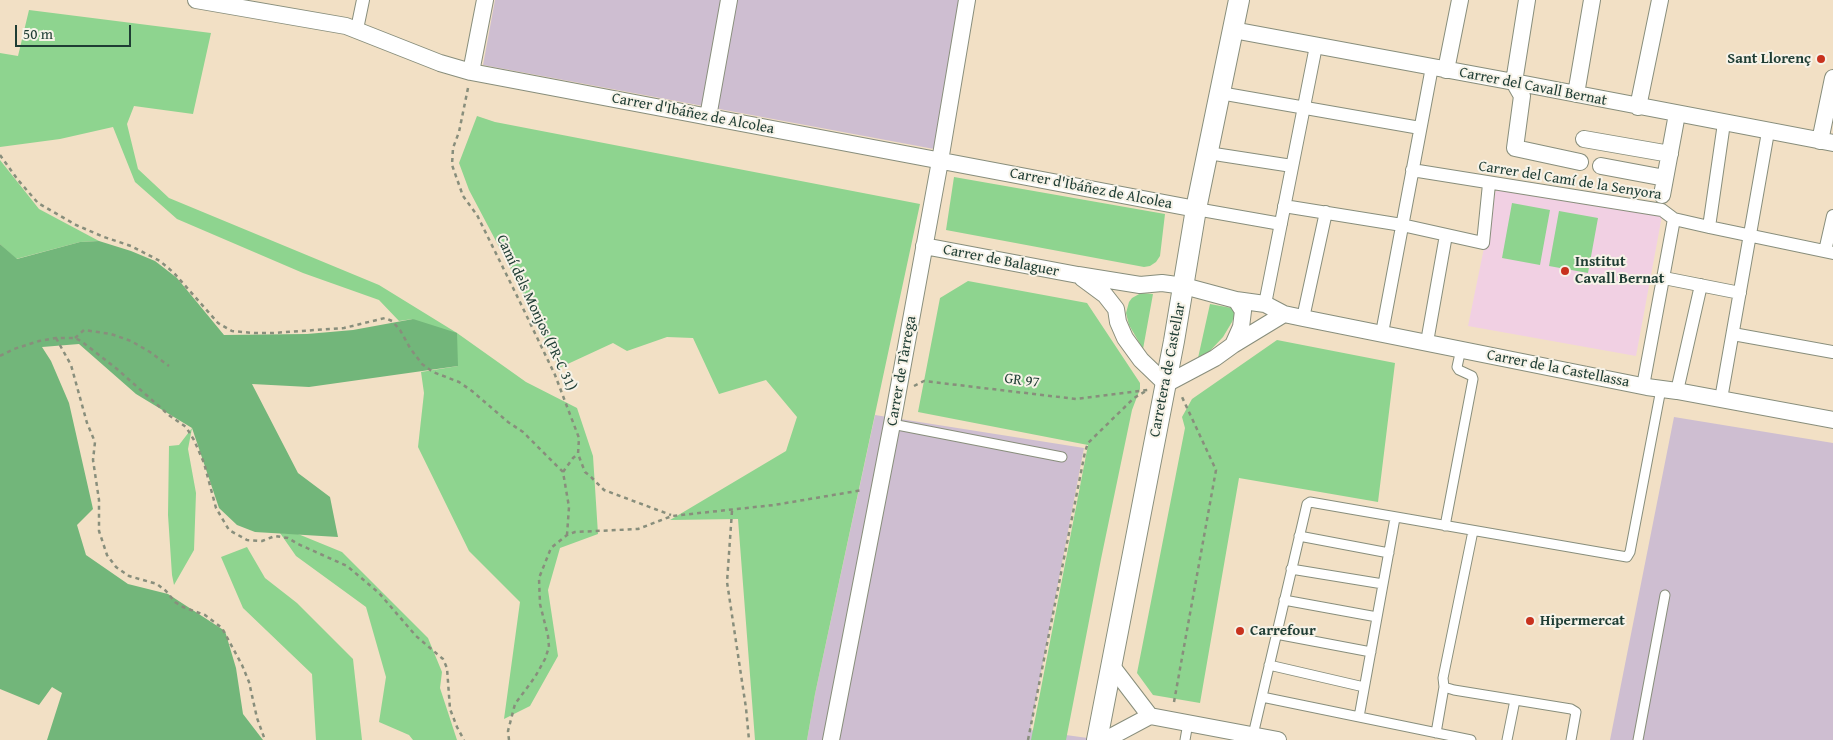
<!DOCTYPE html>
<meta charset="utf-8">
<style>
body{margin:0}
#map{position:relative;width:1833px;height:740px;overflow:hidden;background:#f2e0c5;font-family:"Gentium Book Plus",serif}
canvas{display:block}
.scale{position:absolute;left:15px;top:25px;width:116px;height:22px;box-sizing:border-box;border:2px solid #1f3d34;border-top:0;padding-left:6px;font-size:15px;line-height:18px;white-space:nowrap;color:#1f3d34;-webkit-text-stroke:4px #f7f3e8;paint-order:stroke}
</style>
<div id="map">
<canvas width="1833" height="740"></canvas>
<div class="scale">50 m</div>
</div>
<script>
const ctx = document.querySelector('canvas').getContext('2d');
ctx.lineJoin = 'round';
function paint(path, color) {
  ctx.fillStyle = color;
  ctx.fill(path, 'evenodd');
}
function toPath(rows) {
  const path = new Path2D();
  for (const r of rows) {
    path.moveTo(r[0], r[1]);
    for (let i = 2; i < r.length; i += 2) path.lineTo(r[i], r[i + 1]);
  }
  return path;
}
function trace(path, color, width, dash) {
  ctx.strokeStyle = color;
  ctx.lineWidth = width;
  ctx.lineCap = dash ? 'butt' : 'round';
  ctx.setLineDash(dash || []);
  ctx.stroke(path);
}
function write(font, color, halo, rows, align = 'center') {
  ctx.font = font + ' "Gentium Book Plus",serif';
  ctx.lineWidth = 4;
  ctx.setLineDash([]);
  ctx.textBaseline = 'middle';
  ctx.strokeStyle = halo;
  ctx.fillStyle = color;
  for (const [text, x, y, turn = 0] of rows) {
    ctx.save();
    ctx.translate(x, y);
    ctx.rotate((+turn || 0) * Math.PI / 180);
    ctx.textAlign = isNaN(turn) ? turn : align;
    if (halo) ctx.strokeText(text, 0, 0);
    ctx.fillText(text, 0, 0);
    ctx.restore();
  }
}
paint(toPath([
 [1496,189,1662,216,1636,356,1468,326]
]), '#f1d0e3');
paint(toPath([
 [495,0,963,0,934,149,483,65],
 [875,415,1084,448,1030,730,1102,740,807,740,815,694],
 [1674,417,1833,443,1833,740,1610,740]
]), '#cebed1');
paint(toPath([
 [29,10,211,33,193,114,134,106,127,124,138,169,169,198,379,285,457,333,526,382,577,408,593,456,598,534,560,548,548,590,558,656,530,706,504,719,520,602,469,551,418,447,424,393,421,372,458,366,413,319,399,321,379,300,303,273,177,219,135,182,113,127,60,139,0,147,0,53,18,56],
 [477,116,495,122,920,204,815,694,807,740,755,740,738,519,670,520,786,451,797,417,766,380,719,394,693,338,667,337,627,351,613,343,559,368,516,279,469,190,459,163],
 [0,160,39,209,99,241,80,242,16,259,0,244],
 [954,177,1165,214,1160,256,1156,262,1150,266,1144,267,946,230],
 [1512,203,1550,210,1540,265,1502,258],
 [1559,211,1598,218,1588,273,1549,266],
 [968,281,1087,303,1140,383,1140,389,1132,410,1101,559,1066,740,1031,740,1088,445,918,412,940,298],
 [1141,293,1153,294,1143,349,1129,325,1126,313,1129,302,1132,298],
 [1210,304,1237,309,1232,322,1223,337,1208,353,1198,358],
 [1277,340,1395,363,1378,502,1239,478,1200,703,1153,695,1137,673,1185,428,1182,417,1192,399],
 [192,428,188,449,196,493,194,550,174,585,172,575,168,515,169,446,179,445],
 [280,533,298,534,342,552,428,638,442,672,440,688,457,740,413,740,409,735,379,722,386,677,366,607,296,556],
 [247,547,265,578,297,603,353,659,362,740,316,740,312,674,243,608,221,557]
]), '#8ed48f');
paint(toPath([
 [99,241,131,251,155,261,177,278,224,335,307,334,353,330,413,319,457,333,458,366,309,387,252,384,298,473,330,497,338,537,255,532,237,525,219,508,192,428,136,394,79,344,42,347,51,361,69,403,93,509,77,525,86,555,128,584,168,594,225,631,236,668,243,714,263,740,47,740,62,693,52,687,39,705,0,689,0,244,17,259,80,242]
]), '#72b67a');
const service = toPath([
 [892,424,1062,457],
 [1445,526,1473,379,1472,376,1459,370,1457,367,1461,349],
 [1473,531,1443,678,1444,687,1454,690,1571,709,1576,712,1571,740],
 [1299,536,1389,553],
 [1291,569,1383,584],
 [1284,600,1377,617],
 [1276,634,1371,652],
 [1269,665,1364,687],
 [1262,697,1471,740],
 [1359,717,1395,518],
 [1436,733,1444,687],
 [1253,735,1307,504,1310,502,1627,557,1630,552,1661,389],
 [1185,740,1188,723],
 [1507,740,1515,700],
 [1638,740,1665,595]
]);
const pedestrian = toPath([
 [357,29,363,0],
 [1220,93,1420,128],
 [1208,153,1292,166],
 [1412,170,1662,210,1674,219,1709,227,1833,253],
 [1284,206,1402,225,1483,243,1489,184],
 [1196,209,1281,224],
 [1709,227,1724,123],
 [1825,251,1833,216],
 [1664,278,1740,293],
 [1265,304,1316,46],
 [1303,318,1326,212],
 [1382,333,1432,67],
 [1733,334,1833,352],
 [1427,342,1446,235],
 [1643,386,1674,219],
 [1677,391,1701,285],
 [1721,399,1768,132]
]);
const minor = toPath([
 [196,0,346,26,440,63,471,72,1196,209],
 [1527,0,1514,82,1522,96,1515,148,1580,162],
 [1233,30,1514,82,1833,143],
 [1446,70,1460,0],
 [471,72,485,0],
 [1576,94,1592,0],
 [1638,107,1660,0],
 [708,117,729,0],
 [1584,139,1670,154],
 [1820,141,1833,78],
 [1601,166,1665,178],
 [1662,195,1677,114],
 [924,246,1078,275,1140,285,1162,283,1184,286,1236,300,1265,304,1284,314,1303,318,1647,387,1677,391,1833,420],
 [1082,278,1105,295,1116,309,1118,322,1125,338,1141,360,1166,384,1215,358,1233,345,1284,314],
 [1233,345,1241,327,1243,311,1236,300],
 [1111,665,1150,716],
 [831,740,892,424,940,161,967,0],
 [1105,740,1150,716,1278,740]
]);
const tertiary = toPath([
 [1097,740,1174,341,1196,209,1239,0]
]);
trace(service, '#888e7c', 11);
trace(pedestrian, '#888e7c', 14);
trace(minor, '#888e7c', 18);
trace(tertiary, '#888e7c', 22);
trace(toPath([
 [468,88,459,132,453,148,452,165,463,196,477,215,519,300,555,375,579,438,578,454,585,472,590,476,604,490,671,515],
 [0,155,18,180,38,203,76,225,104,237,131,246,160,261,174,273,218,323,232,331,254,333,273,333,344,328,385,318,392,321,400,330,410,348,422,364,433,372,459,382,472,391,508,422,523,432,563,472,569,507,567,535],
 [56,338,71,365,87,423,95,442,93,460,99,500,99,531,107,555,116,567,129,576,157,584,166,591,175,602,183,607,205,615,222,628,242,665,249,682,257,718,265,740],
 [75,338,84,330,111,334,131,341,150,352,169,366],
 [0,356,14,349,39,341,56,338,75,338,81,341,117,369,170,416,186,427,194,440,204,463,216,508,229,530,247,540,262,541,275,536,288,538,298,544,347,566,379,593,416,636,443,659,447,668,450,709,457,727,464,740],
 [914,386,924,381,1076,399,1148,390],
 [563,472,573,458,578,454],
 [732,511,727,582,746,708,749,740],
 [1174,702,1216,470,1182,397,1180,396],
 [509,740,508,731,515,704,535,677,545,659,549,647,548,636,540,604,539,578,551,548,567,535,575,532,638,529,672,516,774,505,863,490],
 [1028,740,1085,452,1088,443,1134,398,1146,391]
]), '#888e7c', 2.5, [4, 4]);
trace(service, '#fff', 9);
trace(pedestrian, '#fff', 12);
trace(minor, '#fff', 16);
trace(tertiary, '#fff', 20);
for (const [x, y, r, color] of [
 [1821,59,5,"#c8321e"],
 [1565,271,5,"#c8321e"],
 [1530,621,5,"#c8321e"],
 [1240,631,5,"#c8321e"]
]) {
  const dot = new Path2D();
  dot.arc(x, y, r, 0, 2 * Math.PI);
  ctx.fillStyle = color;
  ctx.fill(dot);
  trace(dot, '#f7f3e8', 2);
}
write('bold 15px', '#1f3d34', '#f7f3e8', [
 ["Sant Llorenç",1811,59,"right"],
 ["Institut",1575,262],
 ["Cavall Bernat",1575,279],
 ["Hipermercat",1540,621],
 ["Carrefour",1250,631]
], 'left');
write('15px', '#1f3d34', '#f7f3e8', [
 ["Carrer del Cavall Bernat",1533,87,11],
 ["Carrer d'Ibáñez de Alcolea",693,114,11],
 ["Carrer del Camí de la Senyora",1570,181,9],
 ["Carrer d'Ibáñez de Alcolea",1091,189,11],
 ["Carrer de Balaguer",1001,261,11],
 ["Camí dels Monjos (PR-C 31)",536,313,65],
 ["Carrer de la Castellassa",1558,369,11],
 ["Carretera de Castellar",1168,370,-79],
 ["Carrer de Tàrrega",902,371,-80],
 ["GR 97",1022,381,7]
]);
</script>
